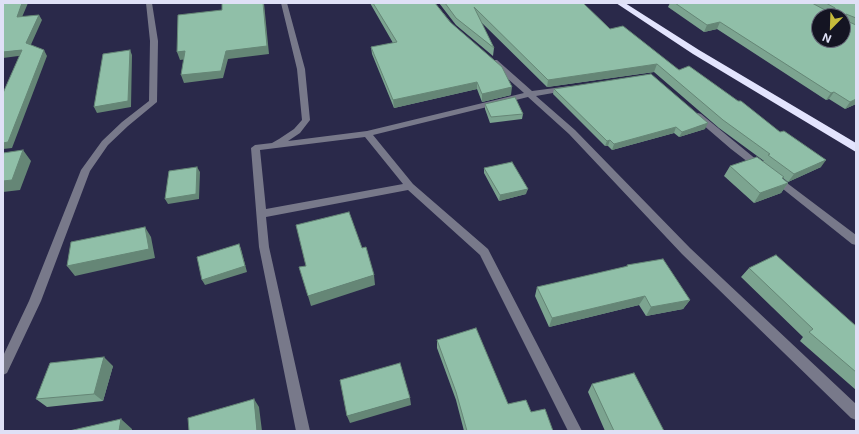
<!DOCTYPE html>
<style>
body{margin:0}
#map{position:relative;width:859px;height:434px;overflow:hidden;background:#2a294a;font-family:Inter,sans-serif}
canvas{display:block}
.frame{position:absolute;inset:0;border:4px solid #dfe0f6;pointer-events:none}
.north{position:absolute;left:811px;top:8px;width:40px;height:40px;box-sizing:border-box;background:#141422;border:1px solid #656677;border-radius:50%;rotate:203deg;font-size:11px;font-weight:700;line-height:16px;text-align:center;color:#dfe0f6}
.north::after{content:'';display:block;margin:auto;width:14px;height:18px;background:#c7bb3b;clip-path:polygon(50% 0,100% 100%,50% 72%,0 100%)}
</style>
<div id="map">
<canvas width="859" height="434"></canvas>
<div class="frame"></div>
<div class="north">N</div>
</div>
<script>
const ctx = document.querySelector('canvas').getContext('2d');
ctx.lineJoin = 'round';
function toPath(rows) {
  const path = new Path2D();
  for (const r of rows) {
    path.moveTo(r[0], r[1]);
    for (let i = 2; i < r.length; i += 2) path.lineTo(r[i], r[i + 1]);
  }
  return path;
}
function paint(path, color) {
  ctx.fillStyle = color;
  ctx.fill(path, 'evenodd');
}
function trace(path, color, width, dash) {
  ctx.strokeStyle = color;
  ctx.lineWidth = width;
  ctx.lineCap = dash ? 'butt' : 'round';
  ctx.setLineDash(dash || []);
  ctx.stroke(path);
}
paint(toPath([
 [146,3,152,3,158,41,157,102,128,126,108,145,90,171,41,301,7,373,3,375,3,356,29,301,81,170,102,141,122,122,149,101,150,41,146,3],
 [281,3,287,3,305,69,310,120,300,133,288,141,367,131,524,93,491,64,490,62,494,60,497,60,532,91,570,86,570,90,536,96,575,130,690,248,856,404,856,420,851,418,682,254,569,134,528,97,373,135,413,184,488,249,582,431,568,431,480,255,408,190,266,217,269,247,310,431,296,431,259,247,251,148,255,145,272,143,279,139,294,129,302,120,297,69,281,3],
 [365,137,403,184,266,209,260,150,365,137],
 [698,113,701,114,763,165,765,167,763,169,757,169,731,149,695,118,694,116,698,113],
 [776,176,779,177,856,235,856,245,852,244,773,181,771,179,776,176]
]), '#78798a');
paint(toPath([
 [616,3,625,3,699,50,856,143,856,152,693,54,616,3]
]), '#e3e4fe');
paint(toPath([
 [370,3,435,3,511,95,482,102,477,89,394,108,372,54,371,47,393,43],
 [439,3,583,3,610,29,679,70,821,167,788,182,783,178,783,179,788,183,781,193,754,203,724,176,730,166,764,161,719,128,654,72,547,87,481,22,494,48,493,56,456,25],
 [670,3,856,3,856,104,845,109,829,99,826,100,717,29,704,32,668,7],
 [554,89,705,129,679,137,674,133,612,150,608,146,605,146,553,94],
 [485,104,523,114,522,119,490,123,485,109],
 [484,168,526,194,499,201,484,173],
 [627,265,690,300,683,309,646,316,639,305,549,327,535,296,537,287,626,267],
 [749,268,849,321,856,326,856,390,800,341,803,337,741,277],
 [437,340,508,404,531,412,553,431,464,431,456,400,437,348],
 [113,366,103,401,47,407,36,399],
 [592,384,664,431,605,431,588,392]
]), '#7ca490');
paint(toPath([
 [22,3,28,3,20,22,17,17],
 [263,3,264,3,269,54,228,59,223,78,184,83,181,75,226,51],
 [39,15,42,20,29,49,26,43],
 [720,22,717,29,704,32,707,25],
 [22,50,26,55,3,58,3,52],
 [44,50,47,56,12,148,3,149,3,143],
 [130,50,132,55,131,107,97,113,94,107],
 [185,51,188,59,180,60,177,52],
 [657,64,654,72,547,87,548,80],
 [477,82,477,89,394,108,393,100],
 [512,87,511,95,482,102,482,94],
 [834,92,829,99,826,100,831,93],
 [856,99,856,104,845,109,850,102],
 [708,123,705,129,679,137,682,132],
 [676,127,674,133,612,150,614,144],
 [610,140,608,146,605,146,607,141],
 [23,150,31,161,20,190,3,192,3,181],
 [826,160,821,167,788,182,794,174],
 [197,167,200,172,199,199,168,204,165,199],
 [784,177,778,187,788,183,781,193,754,203,760,193],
 [528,189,526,194,499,201,500,195],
 [145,227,151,237,155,258,75,276,67,266],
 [239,244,241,249,247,272,205,285,202,280],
 [374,275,375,285,311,306,308,296],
 [645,296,639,305,549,327,552,318],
 [690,300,683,309,646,316,651,307],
 [104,357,113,366,103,401,94,394],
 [410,398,411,405,350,423,347,416],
 [254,399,259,407,262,431,257,431],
 [121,419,132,429,132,431,119,431]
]), '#658676');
const building = toPath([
 [3,3,22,3,17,17,39,15,26,43,44,50,8,142,3,143,3,93,22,50,3,52,3,3],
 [222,3,263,3,267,46,226,51,221,71,181,75,185,51,177,52,178,15,222,10,222,3],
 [373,3,435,3,450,22,502,67,512,87,482,94,477,82,393,100,371,47,397,42,373,3],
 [445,3,583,3,610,29,623,26,679,70,689,66,738,101,741,101,780,132,784,131,826,160,794,174,768,155,770,154,723,120,657,64,548,80,474,7,494,48,456,18,445,3],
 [675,3,812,3,825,10,835,10,835,8,826,3,856,3,856,18,846,14,847,21,856,25,856,99,850,102,834,92,831,93,720,22,707,25,675,3],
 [819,16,843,16,843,40,819,40,819,16],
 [130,50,128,101,94,107,103,54,130,50],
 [651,74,708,123,682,132,676,127,614,144,610,140,607,141,554,89,651,74],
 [515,97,523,114,491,117,485,104,515,97],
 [23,150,12,180,3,181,3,153,23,150],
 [757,157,784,177,782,178,788,183,760,193,730,166,757,157],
 [512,162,528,189,500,195,484,168,512,162],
 [197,167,196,194,165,199,169,171,197,167],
 [349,212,362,248,366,247,374,275,308,296,299,267,306,266,296,225,349,212],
 [145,227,149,249,67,266,71,242,145,227],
 [239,244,245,266,202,280,197,257,239,244],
 [776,255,856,326,856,372,809,332,813,329,749,268,776,255],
 [663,259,690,300,651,307,645,296,552,318,537,287,628,266,627,265,663,259],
 [476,328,508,404,526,400,531,412,545,409,553,431,467,431,456,392,437,340,476,328],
 [104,357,94,394,36,399,50,363,104,357],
 [400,363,410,398,347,416,340,380,400,363],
 [634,373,664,431,614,431,592,384,634,373],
 [254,399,257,431,189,431,188,418,254,399],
 [121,419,119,431,69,431,121,419]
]);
paint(building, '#90bfa8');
trace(building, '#658676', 1);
</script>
